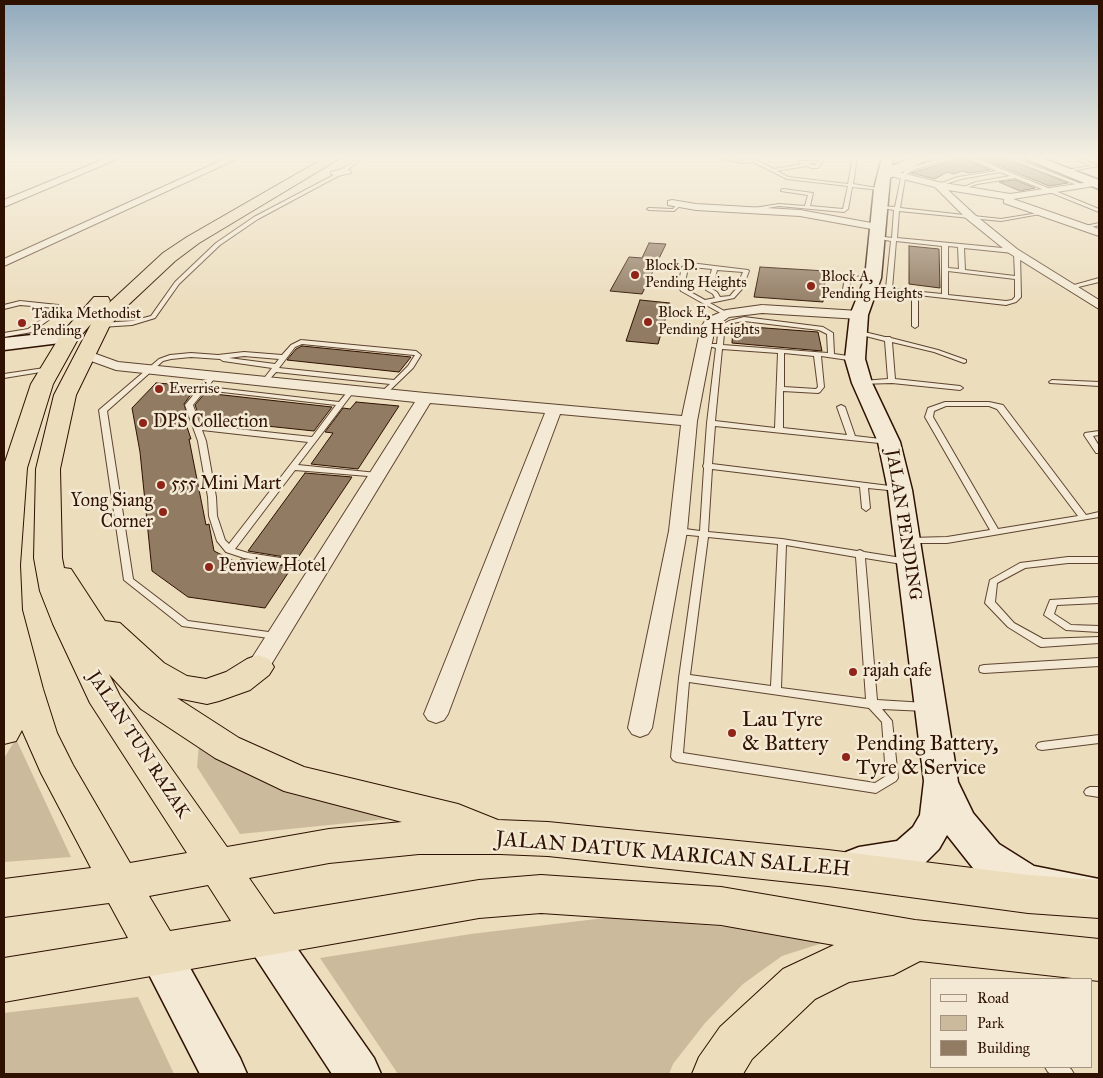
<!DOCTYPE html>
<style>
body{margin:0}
#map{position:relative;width:1103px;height:1078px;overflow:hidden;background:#ecddbd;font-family:"IM FELL Great Primer",serif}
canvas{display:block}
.frame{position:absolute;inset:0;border:5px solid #2e1101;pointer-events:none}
.legend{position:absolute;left:930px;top:978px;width:162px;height:90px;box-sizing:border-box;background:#f3e9d4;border:1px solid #a49380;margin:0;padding:6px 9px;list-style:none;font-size:15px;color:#2e1101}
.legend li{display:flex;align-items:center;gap:10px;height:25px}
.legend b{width:25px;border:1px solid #a49380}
</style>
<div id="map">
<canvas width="1103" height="1078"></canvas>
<div class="frame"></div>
<ul class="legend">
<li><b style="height:6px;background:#f3e9d4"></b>Road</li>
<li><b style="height:14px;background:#ccba9d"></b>Park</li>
<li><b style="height:14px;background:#917b63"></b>Building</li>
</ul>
</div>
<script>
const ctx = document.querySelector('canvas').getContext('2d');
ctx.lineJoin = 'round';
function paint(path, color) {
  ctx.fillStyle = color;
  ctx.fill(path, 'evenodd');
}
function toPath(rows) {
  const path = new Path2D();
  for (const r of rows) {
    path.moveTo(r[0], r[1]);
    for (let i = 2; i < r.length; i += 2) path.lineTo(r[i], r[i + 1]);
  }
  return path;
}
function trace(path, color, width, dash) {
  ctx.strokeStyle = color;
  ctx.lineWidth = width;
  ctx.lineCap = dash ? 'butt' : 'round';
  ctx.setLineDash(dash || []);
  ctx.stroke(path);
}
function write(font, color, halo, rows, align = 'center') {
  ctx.font = font + ' "IM FELL Great Primer",serif';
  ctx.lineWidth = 5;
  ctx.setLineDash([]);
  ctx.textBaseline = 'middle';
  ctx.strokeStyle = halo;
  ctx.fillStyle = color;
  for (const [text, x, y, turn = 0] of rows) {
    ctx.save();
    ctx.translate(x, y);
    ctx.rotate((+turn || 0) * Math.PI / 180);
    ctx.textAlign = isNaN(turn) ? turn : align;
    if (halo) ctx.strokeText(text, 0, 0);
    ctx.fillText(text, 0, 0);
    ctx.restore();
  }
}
paint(toPath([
 [16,739,71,857,4,862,4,758],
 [199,744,408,817,240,834,197,767],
 [613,917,841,937,782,956,743,984,705,1023,673,1064,669,1074,398,1074,320,958,471,934],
 [138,997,174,1074,4,1074,4,1013]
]), '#ccba9d');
const building = toPath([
 [978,157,1002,157,1068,183,1049,186,978,157],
 [963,158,990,170,969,173,962,171,954,174,947,172,935,179,911,173,963,158],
 [1015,180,1035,188,1020,191,999,182,1015,180],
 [649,243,666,244,642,294,610,291,629,257,642,258,649,243],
 [909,246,939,249,940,288,909,284,909,246],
 [760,267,826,271,823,302,754,297,760,267],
 [640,300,670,303,658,344,626,341,640,300],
 [739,326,818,332,822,351,732,343,733,329,739,326],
 [302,346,411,357,399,372,287,360,296,349,302,346],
 [156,383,197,386,184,404,188,418,184,418,191,439,189,439,206,525,209,524,214,551,238,563,241,559,292,567,265,608,188,597,152,571,140,452,132,408,156,383],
 [205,393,332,407,314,431,200,419,195,405,205,393],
 [356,402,399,406,358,469,311,464,333,433,325,432,343,408,350,409,356,402],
 [305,473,352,477,297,559,248,551,305,473]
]);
paint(building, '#917b63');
trace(building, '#2e1101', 1);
const lane = toPath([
 [359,157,364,157,347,170,350,170,351,173,338,176,258,219,220,245,179,284,155,318,132,325,101,327,98,325,101,323,132,321,151,316,175,282,216,243,254,217,334,175,331,174,331,172,342,169,359,157],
 [713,157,724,157,741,161,749,160,744,157,750,157,774,169,802,164,798,162,800,161,819,161,821,157,825,157,818,168,812,168,806,166,777,171,788,177,848,184,853,157,857,157,853,184,883,189,881,190,852,187,848,209,844,212,779,206,750,211,748,211,748,209,779,204,805,206,808,195,781,191,781,190,783,189,813,193,810,206,843,209,848,186,787,179,753,162,741,163,713,157],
 [807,163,817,163,815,166,807,163],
 [950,157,958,157,916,169,908,173,905,178,900,208,1001,219,1044,212,1046,213,1001,221,899,211,897,238,1013,249,1016,251,1013,253,964,248,965,270,1015,276,1014,254,1017,252,1020,254,1021,297,1016,302,1006,305,918,295,918,326,915,328,912,326,912,294,871,290,868,288,871,286,886,288,891,241,874,238,877,236,892,238,894,210,877,207,879,206,895,207,901,178,904,171,912,167,950,157],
 [896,241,942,246,942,294,892,289,896,241],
 [948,246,958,247,959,269,948,268,948,246],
 [948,271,1015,279,1015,297,1012,300,1006,301,948,295,948,271],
 [965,157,972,157,1099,209,1099,212,1015,178,977,184,961,190,959,189,976,182,1010,176,1000,172,961,179,939,186,939,184,958,177,997,171,965,157],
 [1004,157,1011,157,1084,185,1080,186,1004,157],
 [1072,157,1079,157,1098,166,1072,171,1072,169,1091,166,1072,157],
 [678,203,682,204,674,211,649,210,647,209,649,208,673,209,678,203],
 [1099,223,1099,225,1084,229,1081,227,1099,223],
 [690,263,748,270,749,271,742,289,734,298,710,303,728,313,728,315,724,315,681,291,678,286,682,267,690,263],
 [691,267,712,269,706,290,713,294,715,298,705,300,685,289,684,286,688,268,691,267],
 [717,270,743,272,736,289,730,296,720,297,717,292,712,289,717,270],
 [873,276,876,278,875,279,853,280,850,283,848,296,845,298,842,296,844,283,849,277,873,276],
 [1099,278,1099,282,1070,289,1067,287,1099,278],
 [20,301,58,305,61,307,61,311,32,332,4,337,4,333,28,329,55,310,55,308,20,305,4,309,4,305,20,301],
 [744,317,823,327,833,333,834,354,855,357,858,359,855,361,821,356,824,387,820,392,818,393,783,391,783,428,847,435,837,407,841,405,845,407,855,436,889,440,893,442,889,444,715,426,712,464,898,487,902,489,898,491,868,488,870,508,866,511,862,508,860,487,712,469,708,532,782,539,857,551,860,550,864,552,908,559,913,562,908,565,865,558,877,700,926,703,930,704,931,707,930,710,926,711,882,709,892,721,898,778,896,781,876,793,677,762,673,760,671,757,679,678,699,536,678,534,674,531,678,528,700,531,704,468,703,466,704,464,707,423,716,348,709,346,712,344,717,344,718,333,722,325,729,321,744,317],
 [744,321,819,330,827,334,828,353,723,345,724,333,727,327,733,323,744,321],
 [722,349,778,353,775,428,715,421,722,349],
 [784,353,814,356,818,387,816,389,784,387,784,353],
 [708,537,778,544,771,686,690,675,708,537],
 [786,545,856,557,866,699,781,688,786,545],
 [689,682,869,708,882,722,886,776,875,783,683,753,689,682],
 [856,330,885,337,890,337,891,338,938,350,966,360,966,362,964,363,934,352,892,342,895,379,960,386,963,388,960,390,892,383,860,384,860,382,862,381,888,379,885,341,854,333,853,332,856,330],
 [301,340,416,351,421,355,413,368,385,395,383,396,379,394,390,384,276,372,267,382,265,383,262,381,272,368,223,361,220,359,191,357,171,359,163,361,107,411,133,579,188,621,276,633,280,634,281,636,280,638,276,639,182,626,124,580,99,410,159,359,170,355,191,353,218,355,244,352,282,355,291,345,301,340],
 [302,344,414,355,415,355,408,366,394,380,279,368,295,347,302,344],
 [244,356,279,359,275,364,229,358,244,356],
 [51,367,53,368,53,370,4,378,4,374,51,367],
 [213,374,216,376,208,387,339,402,350,389,354,389,355,390,298,465,377,473,380,473,381,475,380,477,295,470,235,549,248,553,320,564,323,565,325,567,323,569,320,570,244,558,226,552,217,541,209,516,208,497,198,441,185,405,200,387,211,375,213,374],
 [205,390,336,405,312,437,200,425,193,405,205,390],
 [202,430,308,442,229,544,225,540,217,516,216,497,206,441,202,430],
 [1052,380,1099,382,1099,386,1050,383,1049,382,1052,380],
 [945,402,989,402,1003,405,1086,515,1099,512,1099,517,947,543,907,543,906,541,910,538,947,537,990,530,925,417,928,408,945,402],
 [946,406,989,406,997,409,1078,516,998,529,933,417,934,411,946,406],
 [1099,431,1099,435,1093,436,1099,446,1099,453,1096,453,1084,435,1085,433,1099,431],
 [1068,557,1099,557,1099,563,1068,563,1025,568,997,583,995,602,1014,623,1043,639,1099,637,1099,643,1041,647,1037,645,1008,627,985,603,990,580,1020,563,1068,557],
 [1099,597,1099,603,1057,605,1054,614,1071,625,1099,626,1099,632,1066,630,1044,615,1050,600,1099,597],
 [1099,658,1099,666,984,673,980,672,979,669,980,666,984,665,1099,658],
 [1099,735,1099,743,1042,750,1038,749,1036,746,1038,743,1042,742,1099,735],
 [1090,787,1099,787,1099,797,1086,795,1084,792,1086,789,1090,787],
 [1045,1067,1068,1067,1071,1069,1074,1074,1051,1074,1048,1072,1045,1067]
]);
const street = toPath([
 [109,157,122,157,4,207,4,200,109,157],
 [229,157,241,157,4,266,4,259,229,157],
 [890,170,938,182,1010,194,1097,181,1099,183,1094,186,1013,199,1099,229,1099,236,1004,203,1004,199,948,190,975,215,1017,249,1099,300,1099,309,1009,253,967,219,935,187,887,175,887,171,890,170],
 [672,200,696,204,800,210,877,224,882,227,877,230,800,216,696,210,668,205,668,201,672,200],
 [762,305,859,311,866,315,859,319,762,313,729,317,715,327,697,421,687,531,652,728,648,734,640,737,632,734,628,728,669,531,681,425,560,414,448,714,444,720,436,723,428,720,424,714,545,413,430,403,266,673,258,675,250,673,247,667,250,661,415,402,116,370,80,357,78,354,85,350,118,362,425,393,682,416,701,327,707,318,726,310,762,305]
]);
const secondary = toPath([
 [882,157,894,157,892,166,912,157,933,157,890,178,881,278,868,315,865,359,872,383,900,442,912,490,958,782,973,813,999,844,1034,866,1099,879,1099,915,1026,899,1012,894,973,868,947,835,939,849,920,868,907,873,859,881,846,876,840,864,846,852,859,847,897,841,913,827,920,815,924,781,888,490,878,442,852,383,845,359,850,315,865,278,874,189,882,157],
 [1021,157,1039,157,1099,180,1099,189,1021,157],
 [69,331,76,333,79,337,76,341,4,350,4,338,69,331],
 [264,916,278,921,374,1058,381,1074,332,1074,250,949,244,935,250,921,264,916],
 [159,933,174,939,240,1058,247,1074,200,1074,138,953,144,939,159,933]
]);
const highway = toPath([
 [326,157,342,157,199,243,175,261,126,307,109,327,76,395,60,469,62,558,64,568,71,569,105,621,120,623,164,663,187,676,206,679,226,672,247,659,258,655,269,659,274,667,269,675,250,690,219,701,207,704,177,698,239,738,304,767,458,804,498,820,548,822,828,850,1028,875,1099,880,1099,918,1028,913,828,886,548,856,500,854,419,854,329,863,249,878,274,914,479,880,541,875,721,887,915,920,1099,939,1099,981,920,961,893,975,849,982,815,999,752,1059,743,1074,692,1074,699,1057,720,1027,783,969,834,945,721,925,541,913,479,918,4,1002,4,958,128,938,109,903,4,917,4,879,91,868,41,773,22,730,16,741,4,744,4,465,31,384,62,333,94,297,108,297,110,301,109,303,163,253,187,237,326,157],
 [91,324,54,395,36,469,34,558,40,591,53,624,90,703,187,853,130,863,73,765,57,733,43,689,22,610,20,565,27,468,53,384,78,339,91,324],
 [109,674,141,709,215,758,284,791,402,822,329,829,227,847,120,696,109,674],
 [208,885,231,921,170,931,149,896,208,885]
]);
trace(lane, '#5e4430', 2);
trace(street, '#5e4430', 2);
trace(secondary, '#2e1101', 3);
trace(highway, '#2e1101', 2);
paint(lane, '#f3e9d4');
paint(street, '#f3e9d4');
paint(secondary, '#f3e9d4');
paint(highway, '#ecddbd');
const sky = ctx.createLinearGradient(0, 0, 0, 308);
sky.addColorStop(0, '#8fa9bd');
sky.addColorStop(0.51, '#f6f0e1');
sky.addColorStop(1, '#f6f0e100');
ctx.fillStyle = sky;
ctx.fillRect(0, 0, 1103, 308);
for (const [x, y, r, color] of [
 [635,275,5,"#8f2418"],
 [811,286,5,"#8f2418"],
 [648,322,5,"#8f2418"],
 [22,323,5,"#8f2418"],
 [159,389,5,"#8f2418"],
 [143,423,5,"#8f2418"],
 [161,485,5,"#8f2418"],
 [163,512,5,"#8f2418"],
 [209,567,5,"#8f2418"],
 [853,672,5,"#8f2418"],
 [732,733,5,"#8f2418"],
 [846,757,5,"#8f2418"]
]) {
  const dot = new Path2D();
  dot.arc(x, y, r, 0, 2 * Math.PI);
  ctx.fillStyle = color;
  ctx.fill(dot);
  trace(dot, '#f3e9d4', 2);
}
write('15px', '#2e1101', '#f3e9d4', [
 ["Block D.",645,266],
 ["Pending Heights",645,283],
 ["Block A,",821,277],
 ["Pending Heights",821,294],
 ["Block E,",658,313],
 ["Pending Heights",658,330],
 ["Tadika Methodist",32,314],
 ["Pending",32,331],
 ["Everrise",169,389]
], 'left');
write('18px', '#2e1101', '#f3e9d4', [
 ["DPS Collection",153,423],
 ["555 Mini Mart",171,485],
 ["Yong Siang",153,502,"right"],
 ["Corner",153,523,"right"],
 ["Penview Hotel",219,567],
 ["rajah cafe",863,672]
], 'left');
write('18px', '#2e1101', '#f3e9d4', [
 ["JALAN PENDING",903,525,81],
 ["JALAN TUN RAZAK",138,745,57]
]);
write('21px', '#2e1101', '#f3e9d4', [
 ["Lau Tyre",742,721],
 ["& Battery",742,745],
 ["Pending Battery,",856,745],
 ["Tyre & Service",856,769]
], 'left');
write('21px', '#2e1101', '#f3e9d4', [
 ["JALAN DATUK MARICAN SALLEH",673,855,5]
]);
</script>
